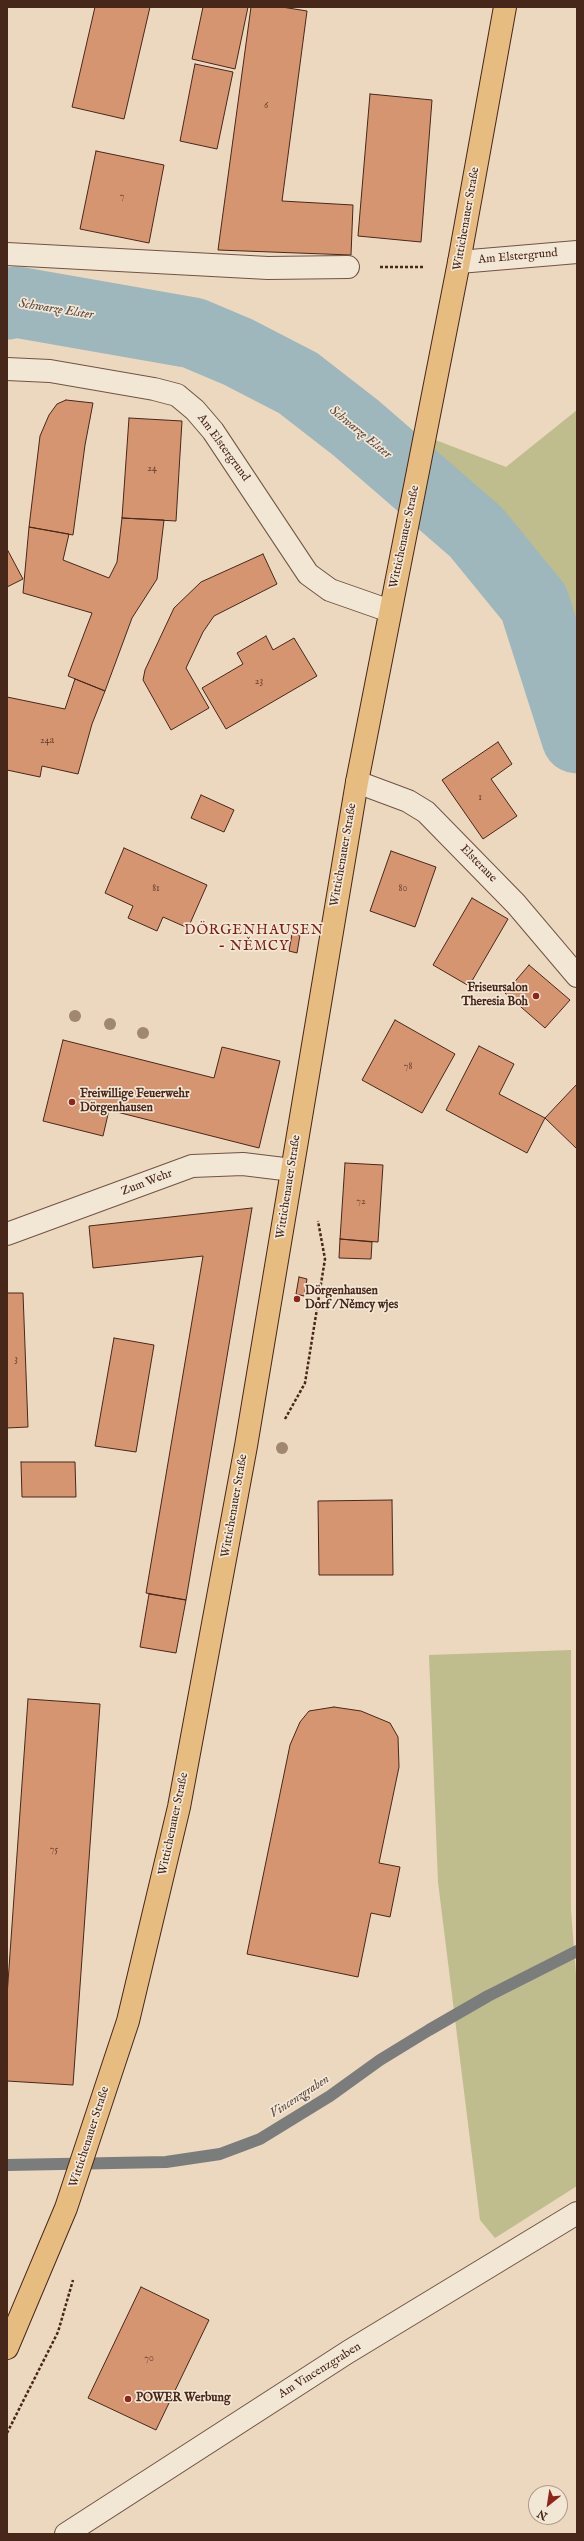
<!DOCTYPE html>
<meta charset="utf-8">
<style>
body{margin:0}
#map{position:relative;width:584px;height:2541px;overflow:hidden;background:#ebd8bf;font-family:"IM FELL English",serif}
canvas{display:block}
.frame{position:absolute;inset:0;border:8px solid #48271b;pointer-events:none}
.north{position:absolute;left:528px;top:2485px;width:40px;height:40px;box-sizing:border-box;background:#f2e6d5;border:1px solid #ae9a8b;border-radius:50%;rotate:210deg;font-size:11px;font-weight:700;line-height:16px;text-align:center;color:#48271b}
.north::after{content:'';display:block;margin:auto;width:14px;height:18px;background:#8f2418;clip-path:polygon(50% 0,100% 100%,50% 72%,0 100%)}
</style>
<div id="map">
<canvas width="584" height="2541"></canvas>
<div class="frame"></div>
<div class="north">N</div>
</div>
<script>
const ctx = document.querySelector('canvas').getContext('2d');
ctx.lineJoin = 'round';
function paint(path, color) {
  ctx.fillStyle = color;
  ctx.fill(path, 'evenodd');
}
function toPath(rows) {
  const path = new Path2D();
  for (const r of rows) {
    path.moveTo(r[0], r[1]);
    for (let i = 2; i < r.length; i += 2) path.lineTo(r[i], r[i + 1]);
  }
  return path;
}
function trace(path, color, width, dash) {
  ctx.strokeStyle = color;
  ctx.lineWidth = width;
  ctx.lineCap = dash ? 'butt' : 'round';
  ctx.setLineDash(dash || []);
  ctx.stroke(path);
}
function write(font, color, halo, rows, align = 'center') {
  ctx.font = font + ' "IM FELL English",serif';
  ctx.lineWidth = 3.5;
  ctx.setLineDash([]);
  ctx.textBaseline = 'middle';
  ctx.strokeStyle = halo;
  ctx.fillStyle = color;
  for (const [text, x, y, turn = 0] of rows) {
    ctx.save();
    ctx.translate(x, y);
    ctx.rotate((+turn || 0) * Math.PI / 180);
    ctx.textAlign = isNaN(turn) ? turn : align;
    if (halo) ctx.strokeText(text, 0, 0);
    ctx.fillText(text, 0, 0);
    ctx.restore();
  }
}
paint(toPath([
 [577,410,577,738,534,603,476,532,415,484,425,436,506,467],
 [571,1650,571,1910,577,1988,577,2186,495,2238,480,2220,438,1882,429,1655]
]), '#bfbc8d');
trace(toPath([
 [7,2165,166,2162,220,2154,260,2139,330,2096,380,2060,429,2030,488,1996,577,1951]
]), '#7b7d7c', 12);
trace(toPath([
 [7,304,16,302,193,333,238,352,298,383,356,428,476,532,534,603,577,738]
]), '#9db7bd', 71);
const building = toPath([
 [95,7,150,7,124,119,72,107,95,7],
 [203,7,248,7,235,69,192,59,203,7],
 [251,7,282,7,307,11,282,201,353,205,351,255,218,250,251,7],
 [195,64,233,72,217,149,180,141,195,64],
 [370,94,432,100,421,242,358,236,370,94],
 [96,151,164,165,149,243,80,229,96,151],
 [66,400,93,403,85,445,73,535,29,527,40,436,49,415,57,404,66,400],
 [129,418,182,421,176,521,122,518,129,418],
 [122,518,164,520,157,579,132,618,105,691,68,676,92,613,23,593,29,527,69,534,63,560,109,578,117,562,122,518],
 [7,549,23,579,7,587,7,549],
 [263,554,277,584,214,616,203,632,186,668,209,708,171,730,143,680,145,670,174,608,201,582,263,554],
 [266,636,273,650,294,638,317,676,226,729,202,688,243,664,237,653,266,636],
 [75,679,105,691,92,724,78,774,42,766,40,777,7,770,7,697,65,709,75,679],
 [498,742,512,764,491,779,517,816,483,839,442,780,498,742],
 [201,795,234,810,224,832,191,818,201,795],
 [124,848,207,885,188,928,163,917,157,931,128,918,133,906,105,893,124,848],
 [391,851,436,867,415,927,370,911,391,851],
 [472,898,508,919,469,986,433,965,472,898],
 [292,934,300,935,297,953,289,951,292,934],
 [529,965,570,1000,545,1028,505,993,529,965],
 [395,1020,455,1054,422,1113,362,1080,395,1020],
 [63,1040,214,1078,222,1047,280,1061,259,1148,109,1110,103,1136,43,1121,63,1040],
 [479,1046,514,1064,499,1094,545,1118,527,1153,446,1110,479,1046],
 [577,1084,577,1149,545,1118,577,1084],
 [345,1163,383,1165,378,1242,340,1239,345,1163],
 [252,1208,186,1600,146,1593,203,1256,93,1268,89,1226,252,1208],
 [340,1239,372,1242,371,1259,339,1258,340,1239],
 [299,1277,307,1279,304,1296,296,1294,299,1277],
 [7,1293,23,1293,28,1427,7,1428,7,1293],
 [114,1338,154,1345,136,1452,95,1446,114,1338],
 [21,1462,75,1462,76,1497,22,1497,21,1462],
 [392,1500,393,1575,319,1575,318,1501,392,1500],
 [149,1594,186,1600,176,1653,140,1647,149,1594],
 [28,1699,100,1704,73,2085,7,2081,7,1996,28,1699],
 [334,1707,361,1711,390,1723,398,1737,399,1767,379,1863,400,1867,390,1917,371,1913,358,1977,247,1954,290,1745,300,1722,309,1711,334,1707],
 [141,2287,209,2320,156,2430,88,2398,141,2287]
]);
paint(building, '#d69571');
trace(building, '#48271b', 1);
const minor = toPath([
 [7,254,268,268,348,267],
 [459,262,577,252],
 [7,369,50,371,154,389,177,395,195,410,213,431,308,574,330,590,390,611],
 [357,782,408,801,426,812,516,904,577,976],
 [7,1234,192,1166,243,1164,292,1170],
 [66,2534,348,2352,577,2213]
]);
const major = toPath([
 [7,2348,66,2208,128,2021,179,1807,246,1446,357,782,459,262,505,7]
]);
trace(minor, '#715344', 24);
trace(major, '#48271b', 24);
trace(toPath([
 [380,267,425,267],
 [285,1419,305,1383,325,1259,318,1221],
 [7,2433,58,2332,73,2280]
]), '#48271b', 2.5, [3, 2]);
trace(minor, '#f2e6d5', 22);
trace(major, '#e6bc80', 22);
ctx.fillStyle = '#9f8771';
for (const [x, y] of [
 [75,1016],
 [110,1024],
 [143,1033],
 [282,1448]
]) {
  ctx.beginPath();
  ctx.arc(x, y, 6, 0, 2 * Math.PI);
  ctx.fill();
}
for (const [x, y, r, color] of [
 [536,996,4,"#8f2418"],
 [72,1102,4,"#8f2418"],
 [297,1299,4,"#8f2418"],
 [128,2399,4,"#8f2418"]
]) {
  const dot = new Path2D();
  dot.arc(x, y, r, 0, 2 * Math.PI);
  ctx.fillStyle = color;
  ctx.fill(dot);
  trace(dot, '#f2e6d5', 1.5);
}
write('10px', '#6c4230', null, [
 ["6",266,106],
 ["7",122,197],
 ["24",152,469],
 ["23",259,682],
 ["24a",47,741],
 ["1",480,798],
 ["81",156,889],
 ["80",403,889],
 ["78",408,1067],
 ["72",361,1202],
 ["3",16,1360],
 ["75",54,1850],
 ["70",149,2359]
]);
write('12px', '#48271b', '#f2e6d5', [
 ["Wittichenauer Straße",467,219,-80],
 ["Am Elstergrund",518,257,-5],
 ["Am Elstergrund",223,448,54],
 ["Wittichenauer Straße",405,537,-78],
 ["Wittichenauer Straße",344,855,-80],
 ["Elsteraue",478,864,46],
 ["Zum Wehr",147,1183,-21],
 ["Wittichenauer Straße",289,1187,-81],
 ["Wittichenauer Straße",235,1506,-80],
 ["Wittichenauer Straße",174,1824,-78],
 ["Wittichenauer Straße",90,2137,-72],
 ["Am Vincenzgraben",320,2371,-32]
]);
write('bold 12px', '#48271b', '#f2e6d5', [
 ["Friseursalon",528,989,"right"],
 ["Theresia Boh",528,1003,"right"],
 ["Freiwillige Feuerwehr",80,1095],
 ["Dörgenhausen",80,1109],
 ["Dörgenhausen",305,1292],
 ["Dorf / Němcy wjes",305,1306],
 ["POWER Werbung",136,2399]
], 'left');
write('italic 13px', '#5d4b44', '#f2e6d5', [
 ["Schwarze Elster",56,310,9],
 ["Schwarze Elster",360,433,39],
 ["Vincenzgraben",300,2097,-33]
]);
ctx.letterSpacing = '1px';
write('14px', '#7a1f14', '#f2e6d5', [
 ["DÖRGENHAUSEN",254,931],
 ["- NĚMCY",254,947]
]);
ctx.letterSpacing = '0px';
</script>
